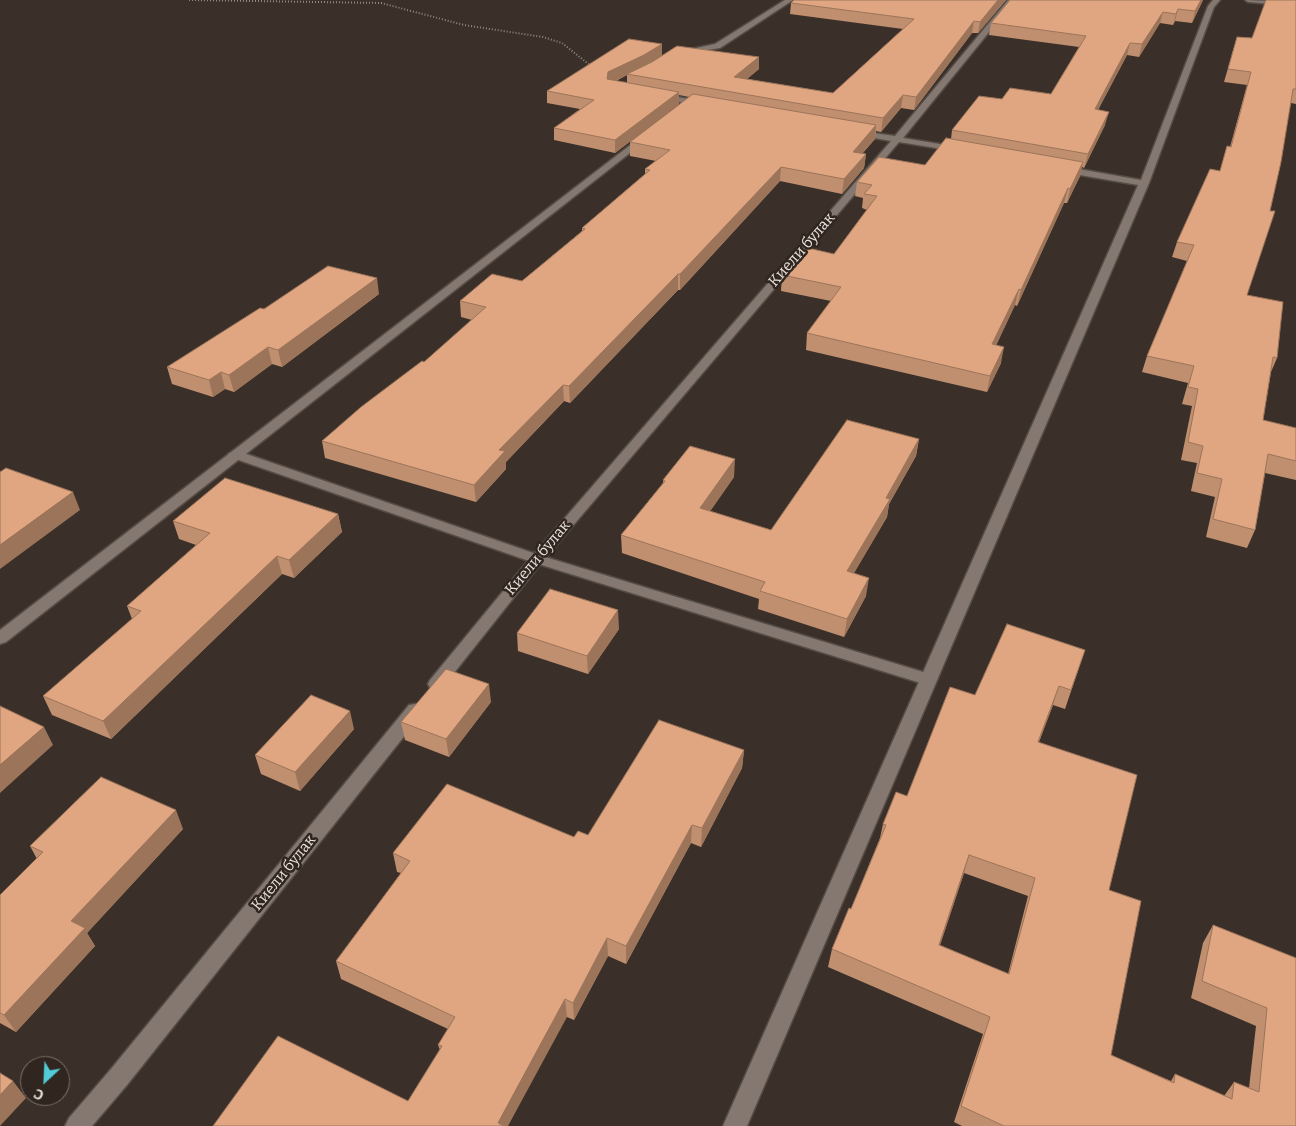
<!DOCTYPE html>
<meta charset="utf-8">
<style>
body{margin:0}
#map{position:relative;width:1296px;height:1126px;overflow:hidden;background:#3a3029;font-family:Bitter,serif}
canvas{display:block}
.north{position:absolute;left:20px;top:1056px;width:50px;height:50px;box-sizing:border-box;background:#30261f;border:1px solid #7a716b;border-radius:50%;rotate:205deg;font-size:14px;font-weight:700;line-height:20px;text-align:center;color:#e8e1dc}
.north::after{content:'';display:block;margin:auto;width:18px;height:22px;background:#52cbd7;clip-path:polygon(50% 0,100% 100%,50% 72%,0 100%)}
</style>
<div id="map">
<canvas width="1296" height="1126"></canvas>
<div class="north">С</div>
</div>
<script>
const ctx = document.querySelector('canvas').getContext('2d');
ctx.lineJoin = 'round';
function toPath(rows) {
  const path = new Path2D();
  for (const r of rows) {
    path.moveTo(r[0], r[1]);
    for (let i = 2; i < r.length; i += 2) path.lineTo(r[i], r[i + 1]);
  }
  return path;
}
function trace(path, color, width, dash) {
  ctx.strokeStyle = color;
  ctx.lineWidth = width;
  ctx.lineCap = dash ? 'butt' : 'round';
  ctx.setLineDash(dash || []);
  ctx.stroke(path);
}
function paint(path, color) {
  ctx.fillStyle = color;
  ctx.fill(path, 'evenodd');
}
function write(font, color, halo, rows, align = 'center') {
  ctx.font = font + ' Bitter,serif';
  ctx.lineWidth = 5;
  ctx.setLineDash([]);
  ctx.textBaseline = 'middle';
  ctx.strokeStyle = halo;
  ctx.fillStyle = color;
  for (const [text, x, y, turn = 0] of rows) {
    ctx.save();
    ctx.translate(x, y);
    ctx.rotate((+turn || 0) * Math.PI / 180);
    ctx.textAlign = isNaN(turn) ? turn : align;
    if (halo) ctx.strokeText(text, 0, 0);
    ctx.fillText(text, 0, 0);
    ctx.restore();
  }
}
const lane = toPath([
 [235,450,542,556,933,675,935,679,933,683,927,685,532,562,230,457,228,454,235,450]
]);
const street = toPath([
 [785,0,793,0,720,48,677,55,673,53,715,44,785,0],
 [1008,0,1015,0,903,138,958,147,963,150,961,152,899,142,542,562,442,688,436,690,430,688,428,684,430,680,532,556,891,141,852,134,852,130,895,136,1008,0],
 [1213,0,1220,0,1214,7,1149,183,747,1126,723,1126,1138,185,1062,172,1057,169,1062,166,1141,180,1208,6,1213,0],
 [1245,0,1296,2,1296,6,1248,2,1245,0],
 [655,94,705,101,709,104,705,107,658,98,655,98,655,94],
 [646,133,649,134,649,138,6,642,0,644,0,630,646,133],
 [415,704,421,705,424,710,421,715,127,1085,92,1126,65,1126,69,1118,111,1069,409,705,415,704]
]);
trace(lane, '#554c46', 3);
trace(street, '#554c46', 3);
trace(toPath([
 [189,0,381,3,464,25,543,37,562,43,591,66]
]), '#918983', 2, [1, 2]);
paint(lane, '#857870');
paint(street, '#857870');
paint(toPath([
 [1006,0,978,33,972,33,914,110,901,108,881,132,876,131,875,139,862,154,866,154,864,168,842,194,780,181,680,290,678,290,570,403,564,401,506,462,506,469,476,502,325,458,322,441,424,362,472,320,461,317,460,301,522,281,582,231,582,228,645,174,645,169,656,161,630,156,630,142,689,97,679,95,679,104,615,153,554,140,554,128,580,109,547,103,547,91,662,56,759,69,747,79,833,93,903,29,790,14,791,3],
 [627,75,627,83,616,81],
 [1203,0,1192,23,1175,21,1173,25,1160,23,1139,57,1127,55,1098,110,1105,125,1084,168,1082,167,1080,176,1067,203,1064,203,1017,306,1015,305,996,345,1001,363,987,392,806,350,807,333,831,301,781,291,782,275,834,254,867,210,862,208,863,198,855,196,857,182,925,165,951,139,952,130,1002,99,1051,94,1079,47,989,35,991,23],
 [1296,0,1296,104,1291,103,1247,295,1277,358,1271,372,1263,420,1296,428,1296,480,1265,473,1255,530,1247,548,1206,537,1215,497,1191,491,1197,463,1181,460,1192,406,1182,404,1188,383,1142,372,1147,356,1187,261,1172,257,1177,242,1220,171,1227,146,1230,147,1247,85,1224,82,1237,37,1252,38],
 [379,294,282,367,272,364,234,392,225,389,213,397,172,384,167,367,264,309],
 [919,439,916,456,889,504,887,517,854,573,866,596,844,637,758,609,759,599,622,553,621,535,663,483,663,480,734,477,710,511,771,530],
 [338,514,342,532,294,578,282,574,111,739,52,715,43,696,132,619,127,606,196,545,179,539,173,521],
 [619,629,588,674,518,651,517,633],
 [1085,650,1065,709,1053,705,1039,742,1109,890,1111,1055,1171,1081,1175,1074,1224,1096,1234,1082,1249,1088,1256,1026,1191,998,1203,943,1213,925,1296,958,1296,1126,962,1126,954,1122,983,1034,828,967,832,949,851,909,880,838,883,824,907,796,975,695],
 [964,873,1028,896,1008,974,940,945],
 [491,702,449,757,405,740,401,722],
 [354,729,300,791,261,774,255,755],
 [744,750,742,768,701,847,691,843,626,964,608,956,574,1020,567,1017,408,1101,440,1050,438,1045,448,1029,341,979,336,961,401,873,397,872,393,853,574,837,588,835],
 [183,829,87,933,95,946,16,1032,0,1023,0,895,37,859,30,846]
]), '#c08f6f');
paint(toPath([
 [998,0,1006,0,978,33,980,22],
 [1201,0,1203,0,1192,23,1195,11],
 [1178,9,1175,21,1173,25,1176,14],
 [1163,12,1160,23,1139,57,1142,44],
 [974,21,972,33,914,110,916,97],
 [1130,43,1127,55,1091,123,1095,109],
 [662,44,662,56,644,67,627,74,627,75,608,84,607,79,608,72],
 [759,57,759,69,733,90,734,77],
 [679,92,679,104,615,153,615,140],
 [903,95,901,108,881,132,883,118],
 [1109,112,1105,125,1084,168,1088,154],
 [876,125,875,139,851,166,853,152],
 [866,154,864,168,842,194,844,179],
 [1083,162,1080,176,1067,203,1070,189],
 [781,167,780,181,680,290,680,274],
 [1068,188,1064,203,1017,306,1021,290],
 [678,274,678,290,570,403,569,386],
 [377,278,379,294,282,367,278,350],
 [1019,289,1015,305,989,361,992,344],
 [268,347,272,364,234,392,229,375],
 [1004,347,1001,363,987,392,990,376],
 [221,372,225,389,213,397,209,380],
 [563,385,564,401,506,462,506,469,476,502,474,485,499,450],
 [919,439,916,456,889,504,887,517,844,590,847,571,886,498],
 [735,459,734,477,700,526,700,508],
 [73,492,80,510,0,569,0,545],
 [338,514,342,532,294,578,289,560],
 [277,556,282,574,111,739,103,721],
 [869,578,866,596,844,637,847,619],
 [618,610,619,629,588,674,587,656],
 [489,684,491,702,449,757,446,739],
 [1059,686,1053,705,1032,760,1038,742],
 [350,711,354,729,300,791,295,772],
 [44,727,53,745,0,793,0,765],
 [744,750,742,768,701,847,702,828],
 [176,810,183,829,87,933,95,946,16,1032,4,1015,71,921],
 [692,825,691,843,626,964,626,946],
 [969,855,964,873,934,963,939,945],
 [607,938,608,956,574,1020,573,1003],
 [565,999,567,1017,508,1126,498,1126,498,1123],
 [13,1081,26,1098,0,1126,0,1095]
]), '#9c745a');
const building = toPath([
 [794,0,998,0,980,22,974,21,916,97,903,95,883,118,627,74,652,62,677,46,759,57,734,77,833,93,914,19,791,3,794,0],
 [1010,0,1201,0,1195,11,1178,9,1176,14,1163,12,1142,44,1130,43,1095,109,1109,112,1088,154,952,130,979,96,1002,99,1010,88,1051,94,1086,36,991,23,1010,0],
 [1266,0,1296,0,1296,89,1293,89,1281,162,1270,211,1275,211,1247,295,1283,302,1277,358,1273,357,1263,420,1296,428,1296,461,1268,454,1255,530,1213,519,1222,479,1197,473,1203,446,1188,442,1198,389,1188,387,1194,366,1147,356,1194,245,1177,242,1210,169,1220,171,1227,146,1231,147,1251,72,1228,69,1237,37,1252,38,1266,0],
 [629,39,662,44,644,55,608,72,607,79,679,92,615,140,554,128,594,100,547,91,629,39],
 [693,94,876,125,853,152,866,154,844,179,781,167,680,274,678,274,569,386,563,385,499,450,505,451,474,485,322,441,361,407,422,361,424,362,486,307,460,301,492,274,522,281,585,229,582,228,650,170,645,169,670,150,630,142,693,94],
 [946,138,1083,162,1070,189,1068,188,1021,290,1019,289,992,344,1004,347,990,376,807,333,841,287,782,275,808,248,834,254,877,196,864,194,872,185,857,182,879,157,925,165,946,138],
 [328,266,377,278,278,350,268,347,229,375,221,372,209,380,167,367,260,308,264,309,328,266],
 [847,420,919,439,886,498,890,499,847,571,869,578,847,619,760,591,765,582,621,535,665,481,663,480,690,446,735,459,700,508,771,530,847,420],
 [6,468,73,492,0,545,0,472,6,468],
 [225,478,338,514,289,560,277,556,103,721,43,696,141,611,127,606,210,533,173,521,225,478],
 [550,589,618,610,587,656,517,633,550,589],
 [1007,624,1085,650,1071,690,1059,686,1038,742,1137,775,1109,890,1141,901,1111,1055,1174,1083,1175,1074,1232,1099,1234,1082,1259,1092,1267,1008,1202,981,1213,925,1296,958,1296,1126,1004,1126,961,1106,990,1017,832,949,849,908,851,909,886,825,883,824,896,792,907,796,950,687,975,695,1007,624],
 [969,855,1035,878,1009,974,939,945,969,855],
 [446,669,489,684,446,739,401,722,446,669],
 [311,695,350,711,295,772,255,755,311,695],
 [0,706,44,727,0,765,0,706],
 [659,720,744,750,702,828,692,825,626,946,607,938,573,1003,565,999,498,1123,504,1126,213,1126,278,1036,408,1101,442,1046,438,1045,455,1017,336,961,410,861,393,853,447,784,574,837,578,831,588,835,659,720],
 [101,777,176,810,71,921,85,928,4,1015,0,1013,0,895,43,852,30,846,101,777],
 [0,1073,13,1081,0,1095,0,1073]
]);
paint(building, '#dfa681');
trace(building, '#9c745a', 1);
write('15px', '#e8e1dc', '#30261f', [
 ["Киели булак",802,250,-49],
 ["Киели булак",538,558,-50],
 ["Киели булак",284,873,-51]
]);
</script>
